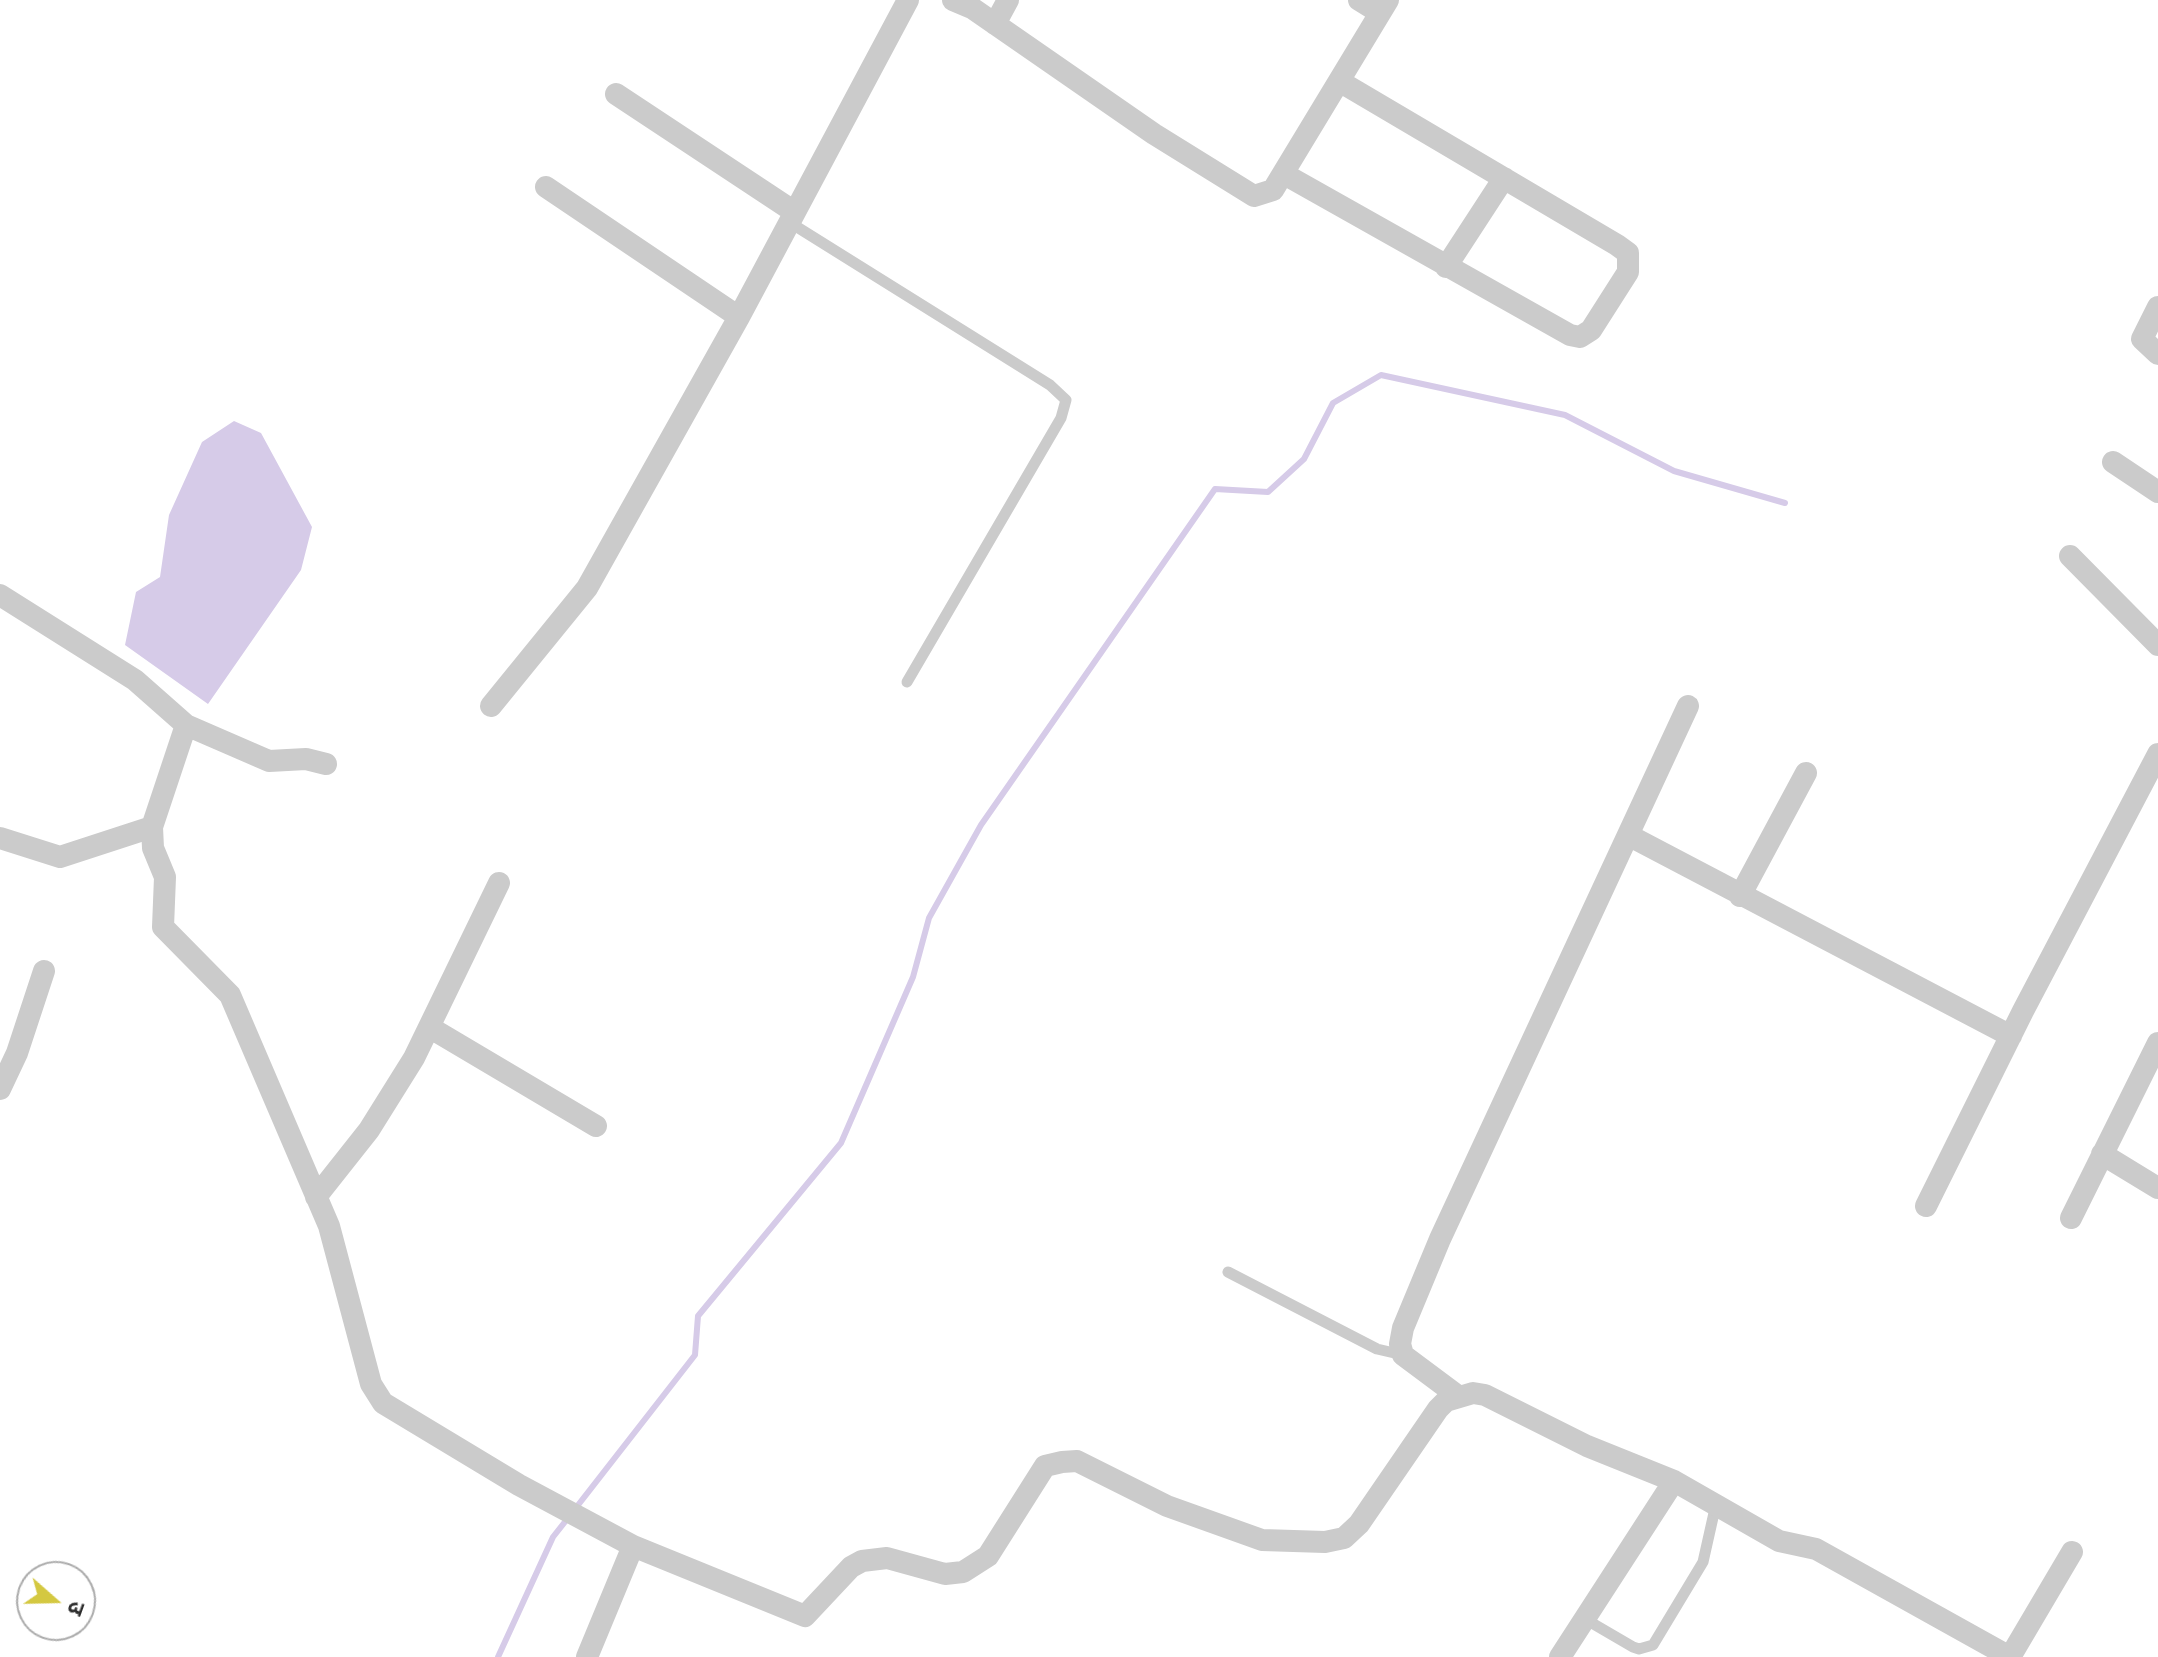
<!DOCTYPE html>
<meta charset="utf-8">
<style>
body{margin:0}
#map{position:relative;width:2158px;height:1657px;overflow:hidden;background:#fff;font-family:"IBM Plex Sans","Noto Sans Devanagari",sans-serif}
canvas{display:block}
.north{position:absolute;left:16px;top:1561px;width:80px;height:80px;box-sizing:border-box;background:#fff;border:2px solid #ababab;border-radius:50%;rotate:110deg;font-size:22px;font-weight:700;line-height:32px;text-align:center;color:#2e2e2e}
.north::after{content:'';display:block;margin:auto;width:28px;height:36px;background:#d4c841;clip-path:polygon(50% 0,100% 100%,50% 72%,0 100%)}
</style>
<div id="map">
<canvas width="2158" height="1657"></canvas>
<div class="north">उ</div>
</div>
<script>
const ctx = document.querySelector('canvas').getContext('2d');
ctx.lineJoin = 'round';
function paint(path, color) {
  ctx.fillStyle = color;
  ctx.fill(path, 'evenodd');
}
function toPath(rows) {
  const path = new Path2D();
  for (const r of rows) {
    path.moveTo(r[0], r[1]);
    for (let i = 2; i < r.length; i += 2) path.lineTo(r[i], r[i + 1]);
  }
  return path;
}
function trace(path, color, width, dash) {
  ctx.strokeStyle = color;
  ctx.lineWidth = width;
  ctx.lineCap = dash ? 'butt' : 'round';
  ctx.setLineDash(dash || []);
  ctx.stroke(path);
}
paint(toPath([
 [234,421,261,433,312,527,301,570,208,704,125,645,136,592,160,577,169,515,202,442]
]), '#d6cbe8');
trace(toPath([
 [575,1509,695,1355,698,1316,841,1143,913,977,929,918,981,825,1215,489,1268,492,1304,459,1333,403,1381,375,1565,415,1674,471,1785,503],
 [498,1657,553,1537,568,1518]
]), '#d6cbe8', 6);
trace(toPath([
 [789,222,1050,385,1066,400,1061,418,907,682],
 [1228,1272,1377,1349,1403,1355],
 [1585,1619,1633,1647,1639,1649,1653,1645,1703,1562,1716,1504]
]), '#cbcbcb', 11);
trace(toPath([
 [953,0,972,8,1154,134,1254,196,1273,190,1388,0],
 [1359,0,1380,13],
 [995,24,1008,0],
 [616,94,793,211],
 [1284,174,1570,335,1580,337,1591,330,1628,272,1628,253,1617,245,1339,81],
 [546,187,739,317],
 [1446,267,1504,178],
 [2158,307,2142,339,2158,354],
 [2113,462,2158,492],
 [2070,556,2158,645],
 [0,595,135,680,186,725,152,827,153,848,165,877,163,927,230,995,329,1226,371,1384,383,1403,519,1485,633,1546],
 [491,706,587,588,739,317,908,0],
 [186,725,269,761,306,759,326,764],
 [1628,835,2011,1036],
 [0,838,60,857,152,827],
 [1740,896,1806,773],
 [429,1027,596,1126],
 [0,1089,17,1053,44,971],
 [2102,1154,2158,1188],
 [316,1197,369,1130,414,1058,499,883],
 [1926,1206,2023,1011,2158,754],
 [2071,1218,2158,1043],
 [1458,1396,1403,1355,1400,1344,1403,1328,1440,1239,1688,706],
 [587,1657,633,1546,805,1616,851,1567,862,1561,887,1558,945,1574,963,1572,988,1556,1045,1466,1062,1462,1077,1461,1167,1506,1262,1540,1325,1542,1344,1538,1359,1524,1438,1409,1446,1401,1473,1393,1485,1395,1587,1446,1674,1481,1779,1541,1816,1549,2010,1657],
 [1560,1657,1674,1481],
 [2010,1657,2072,1552]
]), '#cbcbcb', 22);
</script>
